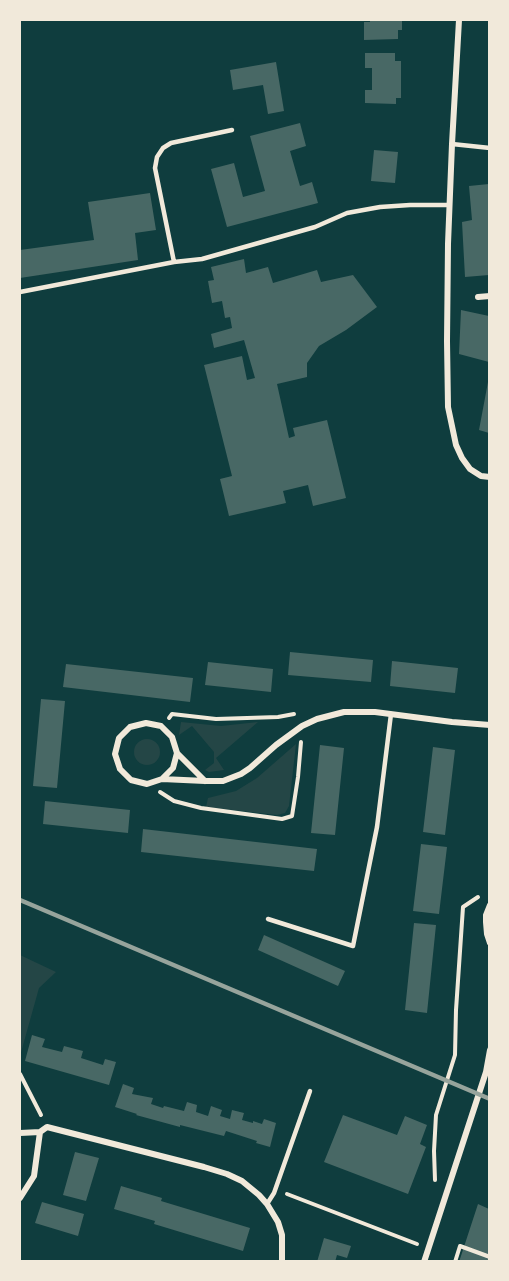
<!DOCTYPE html>
<style>
body{margin:0}
#map{position:relative;width:509px;height:1281px;overflow:hidden;background:#0f3d3e;font-family:Jost,sans-serif}
canvas{display:block}
.frame{position:absolute;inset:0;border:21px solid #f1e9da;pointer-events:none}
</style>
<div id="map">
<canvas width="509" height="1281"></canvas>
<div class="frame"></div>
</div>
<script>
const ctx = document.querySelector('canvas').getContext('2d');
ctx.lineJoin = 'round';
function paint(path, color) {
  ctx.fillStyle = color;
  ctx.fill(path, 'evenodd');
}
function toPath(rows) {
  const path = new Path2D();
  for (const r of rows) {
    if (r.length === 3) {
      path.moveTo(r[0] + r[2], r[1]);
      path.arc(r[0], r[1], r[2], 0, 2 * Math.PI);
      continue;
    }
    path.moveTo(r[0], r[1]);
    for (let i = 2; i < r.length; i += 2) path.lineTo(r[i], r[i + 1]);
  }
  return path;
}
function trace(path, color, width, dash) {
  ctx.strokeStyle = color;
  ctx.lineWidth = width;
  ctx.lineCap = dash ? 'butt' : 'round';
  ctx.setLineDash(dash || []);
  ctx.stroke(path);
}
paint(toPath([
 [181,722,221,726,258,722,216,758,224,770,209,772,205,770,214,763,214,752,192,726,179,735],
 [147,752,13],
 [296,744,289,806,285,813,277,815,206,807,208,798,236,791,257,778],
 [20,955,56,972,39,988,20,1056]
]), '#244646');
paint(toPath([
 [370,20,402,20,402,30,398,30,398,39,364,40,364,22,370,22],
 [365,53,395,53,395,61,401,61,401,98,396,98,396,104,365,103,365,90,372,90,372,68,365,68],
 [276,62,284,111,268,114,263,85,233,90,230,70],
 [300,123,306,146,290,151,300,186,312,182,318,203,227,227,211,169,234,163,243,197,265,191,250,136],
 [374,150,398,152,395,183,371,181],
 [489,184,489,275,465,277,462,222,472,220,469,186],
 [150,193,156,230,135,233,138,260,20,278,20,250,94,240,88,202],
 [244,259,246,273,268,267,273,283,317,270,321,282,353,275,377,307,346,330,319,346,307,363,307,377,277,384,289,438,295,436,293,428,327,420,346,498,313,506,308,485,283,491,286,503,229,516,220,479,232,476,204,365,242,356,247,380,255,378,244,340,214,348,211,334,232,328,230,317,225,318,222,301,212,303,208,281,214,280,211,267],
 [461,310,489,316,489,362,459,354],
 [488,382,489,382,489,433,479,430],
 [290,652,373,660,371,682,288,675],
 [392,661,458,668,455,693,390,686],
 [208,662,273,669,271,692,205,685],
 [66,664,193,678,190,702,63,687],
 [41,699,65,701,57,788,33,786],
 [320,745,344,748,335,835,311,833],
 [433,747,455,750,445,835,423,832],
 [45,801,130,810,128,833,43,824],
 [143,829,317,849,314,871,141,852],
 [421,844,447,847,439,914,413,911],
 [414,923,436,925,427,1013,405,1010],
 [264,935,345,971,338,986,258,950],
 [32,1035,45,1039,42,1047,62,1052,64,1046,83,1051,81,1058,103,1065,105,1059,116,1062,109,1085,25,1061],
 [123,1084,134,1088,132,1094,153,1098,151,1104,163,1108,164,1106,184,1111,187,1102,197,1105,196,1112,208,1116,211,1106,222,1110,220,1116,230,1119,232,1110,244,1113,242,1120,253,1123,253,1121,262,1124,264,1119,276,1123,270,1147,256,1143,257,1141,226,1131,224,1136,180,1125,180,1127,136,1115,137,1114,115,1107],
 [343,1115,397,1135,405,1116,427,1125,420,1144,426,1147,408,1194,324,1162],
 [75,1152,99,1158,86,1201,63,1195],
 [121,1186,162,1198,161,1201,250,1228,243,1251,154,1224,155,1221,114,1209],
 [42,1202,84,1214,78,1236,35,1223],
 [478,1204,489,1209,489,1262,459,1262],
 [324,1238,351,1246,347,1258,337,1255,335,1262,317,1262]
]), '#486865');
trace(toPath([
 [169,718,172,714,216,719,278,717,294,714],
 [160,792,174,801,201,808,282,819,292,816,298,777,301,742],
 [20,1074,41,1115],
 [435,1180,434,1151,436,1115,455,1055,456,1010,463,907,478,897],
 [287,1194,417,1244],
 [455,1262,460,1246,490,1257]
]), '#f1e9da', 4);
trace(toPath([
 [452,144,490,148],
 [174,262,155,168,157,157,163,148,171,143,232,130],
 [20,292,174,262,202,259,315,227,347,213,380,207,410,205,449,205],
 [268,919,353,946,377,827,391,714],
 [267,1204,274,1193,310,1091]
]), '#f1e9da', 4.5);
trace(toPath([
 [459,20,452,144,448,244,447,341,448,407,456,445,462,458,470,469,481,476,490,477],
 [478,297,490,296],
 [177,753,173,768,162,779,147,784,131,780,120,769,115,754,119,738,130,727,146,723,161,726,172,737,177,753,205,781],
 [162,779,205,781,223,781,241,774,250,768,276,745,302,726,317,719,344,712,375,712,452,722,490,725],
 [490,905,486,915,486,922,487,934,490,943],
 [20,1133,40,1132,47,1127,204,1167,227,1174,242,1181,259,1195,267,1204,278,1222,282,1235,282,1262],
 [20,1198,34,1176,40,1132],
 [424,1262,486,1072,490,1050]
]), '#f1e9da', 6);
trace(toPath([
 [20,900,490,1099]
]), '#97a49c', 4.5);
</script>
